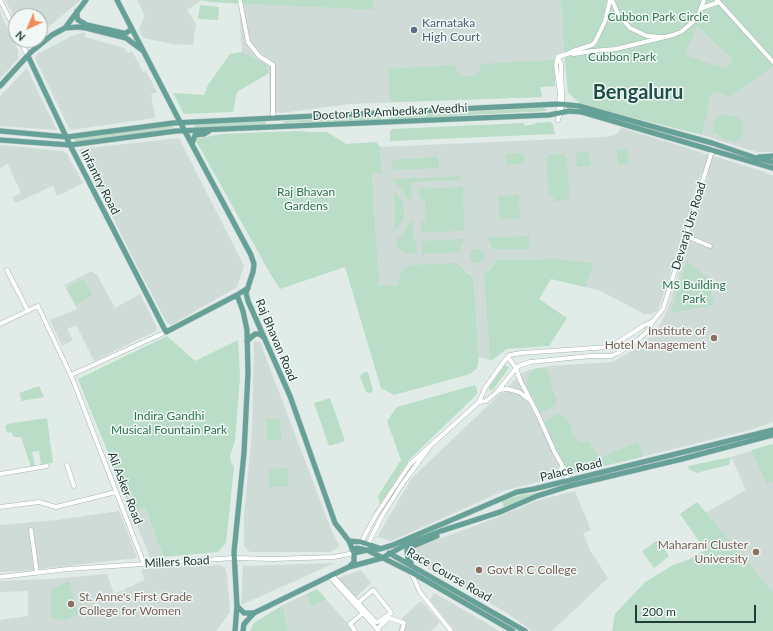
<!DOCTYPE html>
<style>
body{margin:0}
#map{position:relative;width:773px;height:631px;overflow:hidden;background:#e1ece8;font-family:Lato,sans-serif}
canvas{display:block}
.north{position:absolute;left:8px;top:8px;width:40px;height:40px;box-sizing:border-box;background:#f1f8f5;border:1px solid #9eada9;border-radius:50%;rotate:224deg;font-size:11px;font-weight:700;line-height:16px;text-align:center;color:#213c37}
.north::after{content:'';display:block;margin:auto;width:14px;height:18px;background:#f28b58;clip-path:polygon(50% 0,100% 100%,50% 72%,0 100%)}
.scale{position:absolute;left:635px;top:605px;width:121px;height:18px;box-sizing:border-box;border:2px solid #213c37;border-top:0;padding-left:5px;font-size:12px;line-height:14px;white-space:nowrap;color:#213c37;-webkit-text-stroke:3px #f1f8f5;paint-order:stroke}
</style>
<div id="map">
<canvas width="773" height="631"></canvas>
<div class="north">N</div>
<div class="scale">200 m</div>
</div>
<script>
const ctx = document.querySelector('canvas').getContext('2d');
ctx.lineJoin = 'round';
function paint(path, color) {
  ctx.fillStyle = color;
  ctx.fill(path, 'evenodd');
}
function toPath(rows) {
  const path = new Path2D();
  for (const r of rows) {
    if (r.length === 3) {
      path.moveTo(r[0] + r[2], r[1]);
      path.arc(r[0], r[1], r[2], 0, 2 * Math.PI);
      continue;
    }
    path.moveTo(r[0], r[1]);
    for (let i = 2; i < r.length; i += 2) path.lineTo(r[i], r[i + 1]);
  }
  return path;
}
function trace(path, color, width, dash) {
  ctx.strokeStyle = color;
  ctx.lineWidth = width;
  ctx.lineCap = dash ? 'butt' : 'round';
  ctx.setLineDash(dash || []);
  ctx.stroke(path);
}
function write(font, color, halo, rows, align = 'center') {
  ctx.font = font + ' Lato,sans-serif';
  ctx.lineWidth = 3;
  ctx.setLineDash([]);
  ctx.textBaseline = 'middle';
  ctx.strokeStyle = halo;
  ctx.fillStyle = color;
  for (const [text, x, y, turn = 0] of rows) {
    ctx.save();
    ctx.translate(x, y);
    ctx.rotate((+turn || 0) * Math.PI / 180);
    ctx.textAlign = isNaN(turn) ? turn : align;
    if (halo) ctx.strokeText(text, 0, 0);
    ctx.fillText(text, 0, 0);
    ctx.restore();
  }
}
paint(toPath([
 [5,0,81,0,40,34,40,16,16,16,16,20],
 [137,0,202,0,187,10,196,24,193,45,173,44,143,38,139,29,145,16],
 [373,0,559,0,561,3,564,52,554,55,555,86,540,87,542,97,350,104,281,113,273,111,270,112,269,73,248,57,242,55,239,3,373,10],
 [0,12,18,50,18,59,0,79],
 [697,26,731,58,734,61,724,68,684,55],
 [85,32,85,37,124,48,128,53,132,51,143,72,146,71,157,92,151,94,155,118,70,130,35,58,37,54,72,36],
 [773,67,773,152,756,152,702,135,712,92,731,96],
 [27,68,39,94,57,130,0,126,0,96],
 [622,128,762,171,773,176,773,422,750,430,506,490,391,541,377,537,411,479,522,373,528,370,551,366,612,362,627,354,645,341,659,327,668,308,708,175,701,173,667,284,658,310,652,314,644,314,599,290,585,287,593,266,555,259,497,260,495,262,484,276,490,360,479,357,473,276,462,268,460,264,399,277,397,286,379,287,372,173,382,173,380,147,604,137,615,135],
 [179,138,244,266,237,287,171,325,167,323,136,264,79,149],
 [0,145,63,151,67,154,83,183,57,196,53,186,16,203,12,198,21,193,8,164,0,168],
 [92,271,95,274,96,273,115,308,140,294,157,327,156,331,94,361,76,325,67,329,73,340,62,346,50,320,77,309,64,285],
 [254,341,260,342,331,529,339,545,336,549,330,552,250,552,244,546,244,515,252,431],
 [773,444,773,592,705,513,746,490,731,457],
 [575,491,591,530,583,533,590,550,608,578,552,631,532,631,504,611,413,560,410,557,410,553,412,549,493,519,536,501],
 [145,507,164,557,150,558,132,513],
 [119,511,129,536,137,558,22,571,0,572,0,525,57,520],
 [335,563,241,605,243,566],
 [219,565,225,568,227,575,230,612,216,631,0,631,0,620,28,616,28,591,0,592,0,581,51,579,107,574,114,594,145,580,141,569],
 [361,570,371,583,354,599,336,579],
 [317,589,354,631,288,631,283,605],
 [434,593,483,621,499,631,455,631,430,600],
 [421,601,440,622,431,631,398,631,402,618]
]), '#cfdbd7');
paint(toPath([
 [201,0,373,0,373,10,209,2],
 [559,0,773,0,773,67,731,96,726,96,725,95,712,92,702,135,582,105,568,93,564,52,561,3],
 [697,26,731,58,733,61,724,68,685,55],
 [200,5,219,7,218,20,198,19],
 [242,52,254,58,266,65,269,73,237,92,233,112,184,114,173,93,204,95,208,85,230,54],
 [554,60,555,86,540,87,542,97,391,102,388,69,454,65,459,74,467,77,472,76,477,74,480,69,481,64],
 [540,108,545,108,547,111,391,119,388,117,390,116],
 [721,115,734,116,743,122,742,137,736,142,724,139,713,132,714,120],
 [379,116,382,118,379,120,283,123,284,121],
 [265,121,266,123,265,125,196,128,194,126,195,124],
 [550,122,553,125,555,134,390,141,390,131,392,129,524,123,525,126,535,124,535,123],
 [172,125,174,126,172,128,76,143,74,139],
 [297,131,312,132,327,132,346,144,376,142,380,147,382,173,372,173,379,286,397,286,399,277,404,269,412,265,458,263,466,272,473,276,479,357,477,368,470,374,394,395,381,388,345,267,280,289,271,275,195,139,223,134],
 [628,149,629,164,618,165,617,150],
 [589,151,591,166,577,167,576,152],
 [520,153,524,156,525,159,522,164,507,165,506,154],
 [554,154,564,154,567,159,569,196,565,200,556,202,552,196,549,195,546,159,549,155],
 [438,157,439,168,393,170,392,160],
 [461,176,461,180,411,182,412,199,408,199,402,190,393,180,395,179],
 [463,187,464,231,421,232,421,222,426,222,425,199,420,199,419,189],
 [394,192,401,200,404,210,404,217,398,227,395,230],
 [519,195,520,218,500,219,498,196],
 [413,221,414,241,416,241,417,254,407,254,399,249,396,240,406,230,409,222],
 [529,236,530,249,494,249,489,242,488,238],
 [464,239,459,252,422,254,422,241],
 [477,256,7],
 [555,259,593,263,593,266,585,287,551,279,539,299,567,318,549,346,506,349,494,359,490,360,484,276,485,273,489,270,497,260],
 [687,261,709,279,714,305,672,313,672,309],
 [83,279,92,295,76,305,67,288],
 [167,336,195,361,238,340,240,377,235,440,230,456,231,462,234,467,226,543,218,552,164,557,145,507,132,513,111,460,78,379],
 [505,365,509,367,508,369,493,390,489,390,490,386],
 [536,368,547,369,552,381,551,388,557,400,554,406,542,412,540,412,527,386,528,376],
 [364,372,368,372,373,390,371,393,366,392,360,376],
 [475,385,477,389,477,394,409,460,380,504,378,496,401,460,387,421,397,407],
 [39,386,44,397,22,401,19,393],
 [330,398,345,441,329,446,314,403],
 [558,414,566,417,572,429,572,434,574,437,581,442,589,441,599,458,638,442,643,455,642,457,569,474,545,423,546,420],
 [47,418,53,463,41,464,39,451,32,452,35,466,31,467,21,437,14,437,11,432,7,433,5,426,8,425,7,424],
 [266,419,280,419,281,440,267,440],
 [773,444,773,481,767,484,751,450],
 [731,457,729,465,696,473,689,469,688,466],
 [287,468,288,486,270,487,269,469],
 [537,493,504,508,502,501,521,495],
 [697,502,773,592,773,631,612,631,615,614,644,583,673,565,688,560,705,550,680,514],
 [658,540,669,556,654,568,642,551],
 [69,581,78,614,65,620,51,618,51,590],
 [317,589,326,599,311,606,307,594],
 [283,605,288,631,250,631,254,623]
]), '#b9ddc6');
const minor = toPath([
 [0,0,16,31],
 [240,0,248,42,259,56,273,65,273,118],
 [612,0,618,14,630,28,647,36,662,37],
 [717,0,773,62],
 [702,8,719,2],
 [20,40,28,56],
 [570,53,574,54,592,51,616,49,673,35,681,32,693,22,698,16,704,0],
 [558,57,570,53,573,51,592,45,595,42,605,21,610,0],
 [558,57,561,64,562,94,562,105,558,120],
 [558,116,560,94,556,65,558,57],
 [686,236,710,246],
 [7,270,28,311],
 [0,324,38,306,73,380,144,564],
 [508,357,516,368,520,380,539,417,555,453,568,475,568,479,566,478,561,469,562,465],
 [71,375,166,332],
 [499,390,508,389,519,392,528,399],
 [479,402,486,401,497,392,516,368,519,366,530,362,590,356,611,356,618,353,639,339,647,332,653,321,663,309,712,151],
 [67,465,74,486],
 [0,474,47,466],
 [0,507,39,502,56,507,116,492],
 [31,530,37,573],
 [358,548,376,515,410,464,479,402,485,388,505,360,510,355,521,353,609,347,615,344,643,326,653,321],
 [363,549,368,544,382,516,401,486,428,449],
 [411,572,420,592,451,631],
 [332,575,376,622,378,622,391,613,390,611,373,590,358,603],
 [329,576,379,631],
 [0,577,68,569,144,564,234,558,273,559,334,557,354,553],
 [377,629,389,618,404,623,402,631],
 [355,631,350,624,363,613]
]);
const major = toPath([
 [117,0,180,122,251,255,254,264,253,272,246,293,248,301,290,396,335,523,349,541,354,553,354,562,349,567],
 [77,11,77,16,78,20,87,25,123,33,126,33,132,29],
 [65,28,78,27,86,28,126,38,142,50],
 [28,56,70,145,166,332,237,295,248,288],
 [0,86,31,52,52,35,65,28,86,0],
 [0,131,67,137,173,123,559,104,579,106,600,112,712,143,756,158,773,162],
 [0,140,70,145,176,131,549,115,569,111,582,112,773,168],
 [192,144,195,135,204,134,209,131],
 [759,157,773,156],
 [247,341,255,334,260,334,263,337],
 [349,541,361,542,379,548],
 [352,549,358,548,367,550,411,572,513,631],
 [354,553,367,550,380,549,393,545,517,492,534,489,773,430],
 [389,553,525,631],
 [411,563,408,559,407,550,411,547,437,536],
 [237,606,244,613,253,613],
 [235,631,237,606,234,552,244,453,248,373,247,330,243,311,237,295],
 [243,631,244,624,254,613,332,575,349,567,382,558,407,544,441,531,500,512,537,496,569,486,682,459,773,435]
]);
trace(minor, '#a4b4af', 5);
trace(major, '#c1c8c7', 6);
trace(minor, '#fff', 4);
trace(major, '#65a197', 5);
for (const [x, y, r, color] of [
 [414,30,4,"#5c6f8a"],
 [714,338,4,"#8d6e63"],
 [756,552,4,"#8d6e63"],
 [479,570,4,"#8d6e63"],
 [71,604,4,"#8d6e63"]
]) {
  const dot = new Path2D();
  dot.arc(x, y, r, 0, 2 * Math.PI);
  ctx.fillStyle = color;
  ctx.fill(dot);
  trace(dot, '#f1f8f5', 1.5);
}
write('12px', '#2b734d', '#f1f8f5', [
 ["Cubbon Park Circle",658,17],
 ["Cubbon Park",622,57],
 ["Raj Bhavan",306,192],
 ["Gardens",306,206],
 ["MS Building",694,285],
 ["Park",694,299],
 ["Indira Gandhi",169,416],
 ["Musical Fountain Park",169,430]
]);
write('12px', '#4e5e75', '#f1f8f5', [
 ["Karnataka",422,23],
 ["High Court",422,37]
], 'left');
write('12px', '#213c37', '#f1f8f5', [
 ["Doctor B R Ambedkar Veedhi",390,112,-3],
 ["Infantry Road",100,182,63],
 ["Devaraj Urs Road",689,226,-73],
 ["Raj Bhavan Road",276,340,67],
 ["Palace Road",571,470,-14],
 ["Ali Asker Road",125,488,69],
 ["Millers Road",177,562,-3],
 ["Race Course Road",449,575,30]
]);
write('12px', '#785e54', '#f1f8f5', [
 ["Institute of",706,331],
 ["Hotel Management",706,345],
 ["Maharani Cluster",748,545],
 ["University",748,559],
 ["Govt R C College",487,570,"left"],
 ["St. Anne's First Grade",79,597,"left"],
 ["College for Women",79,611,"left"]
], 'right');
write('bold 20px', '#1d4e47', '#f1f8f5', [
 ["Bengaluru",638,93]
]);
</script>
